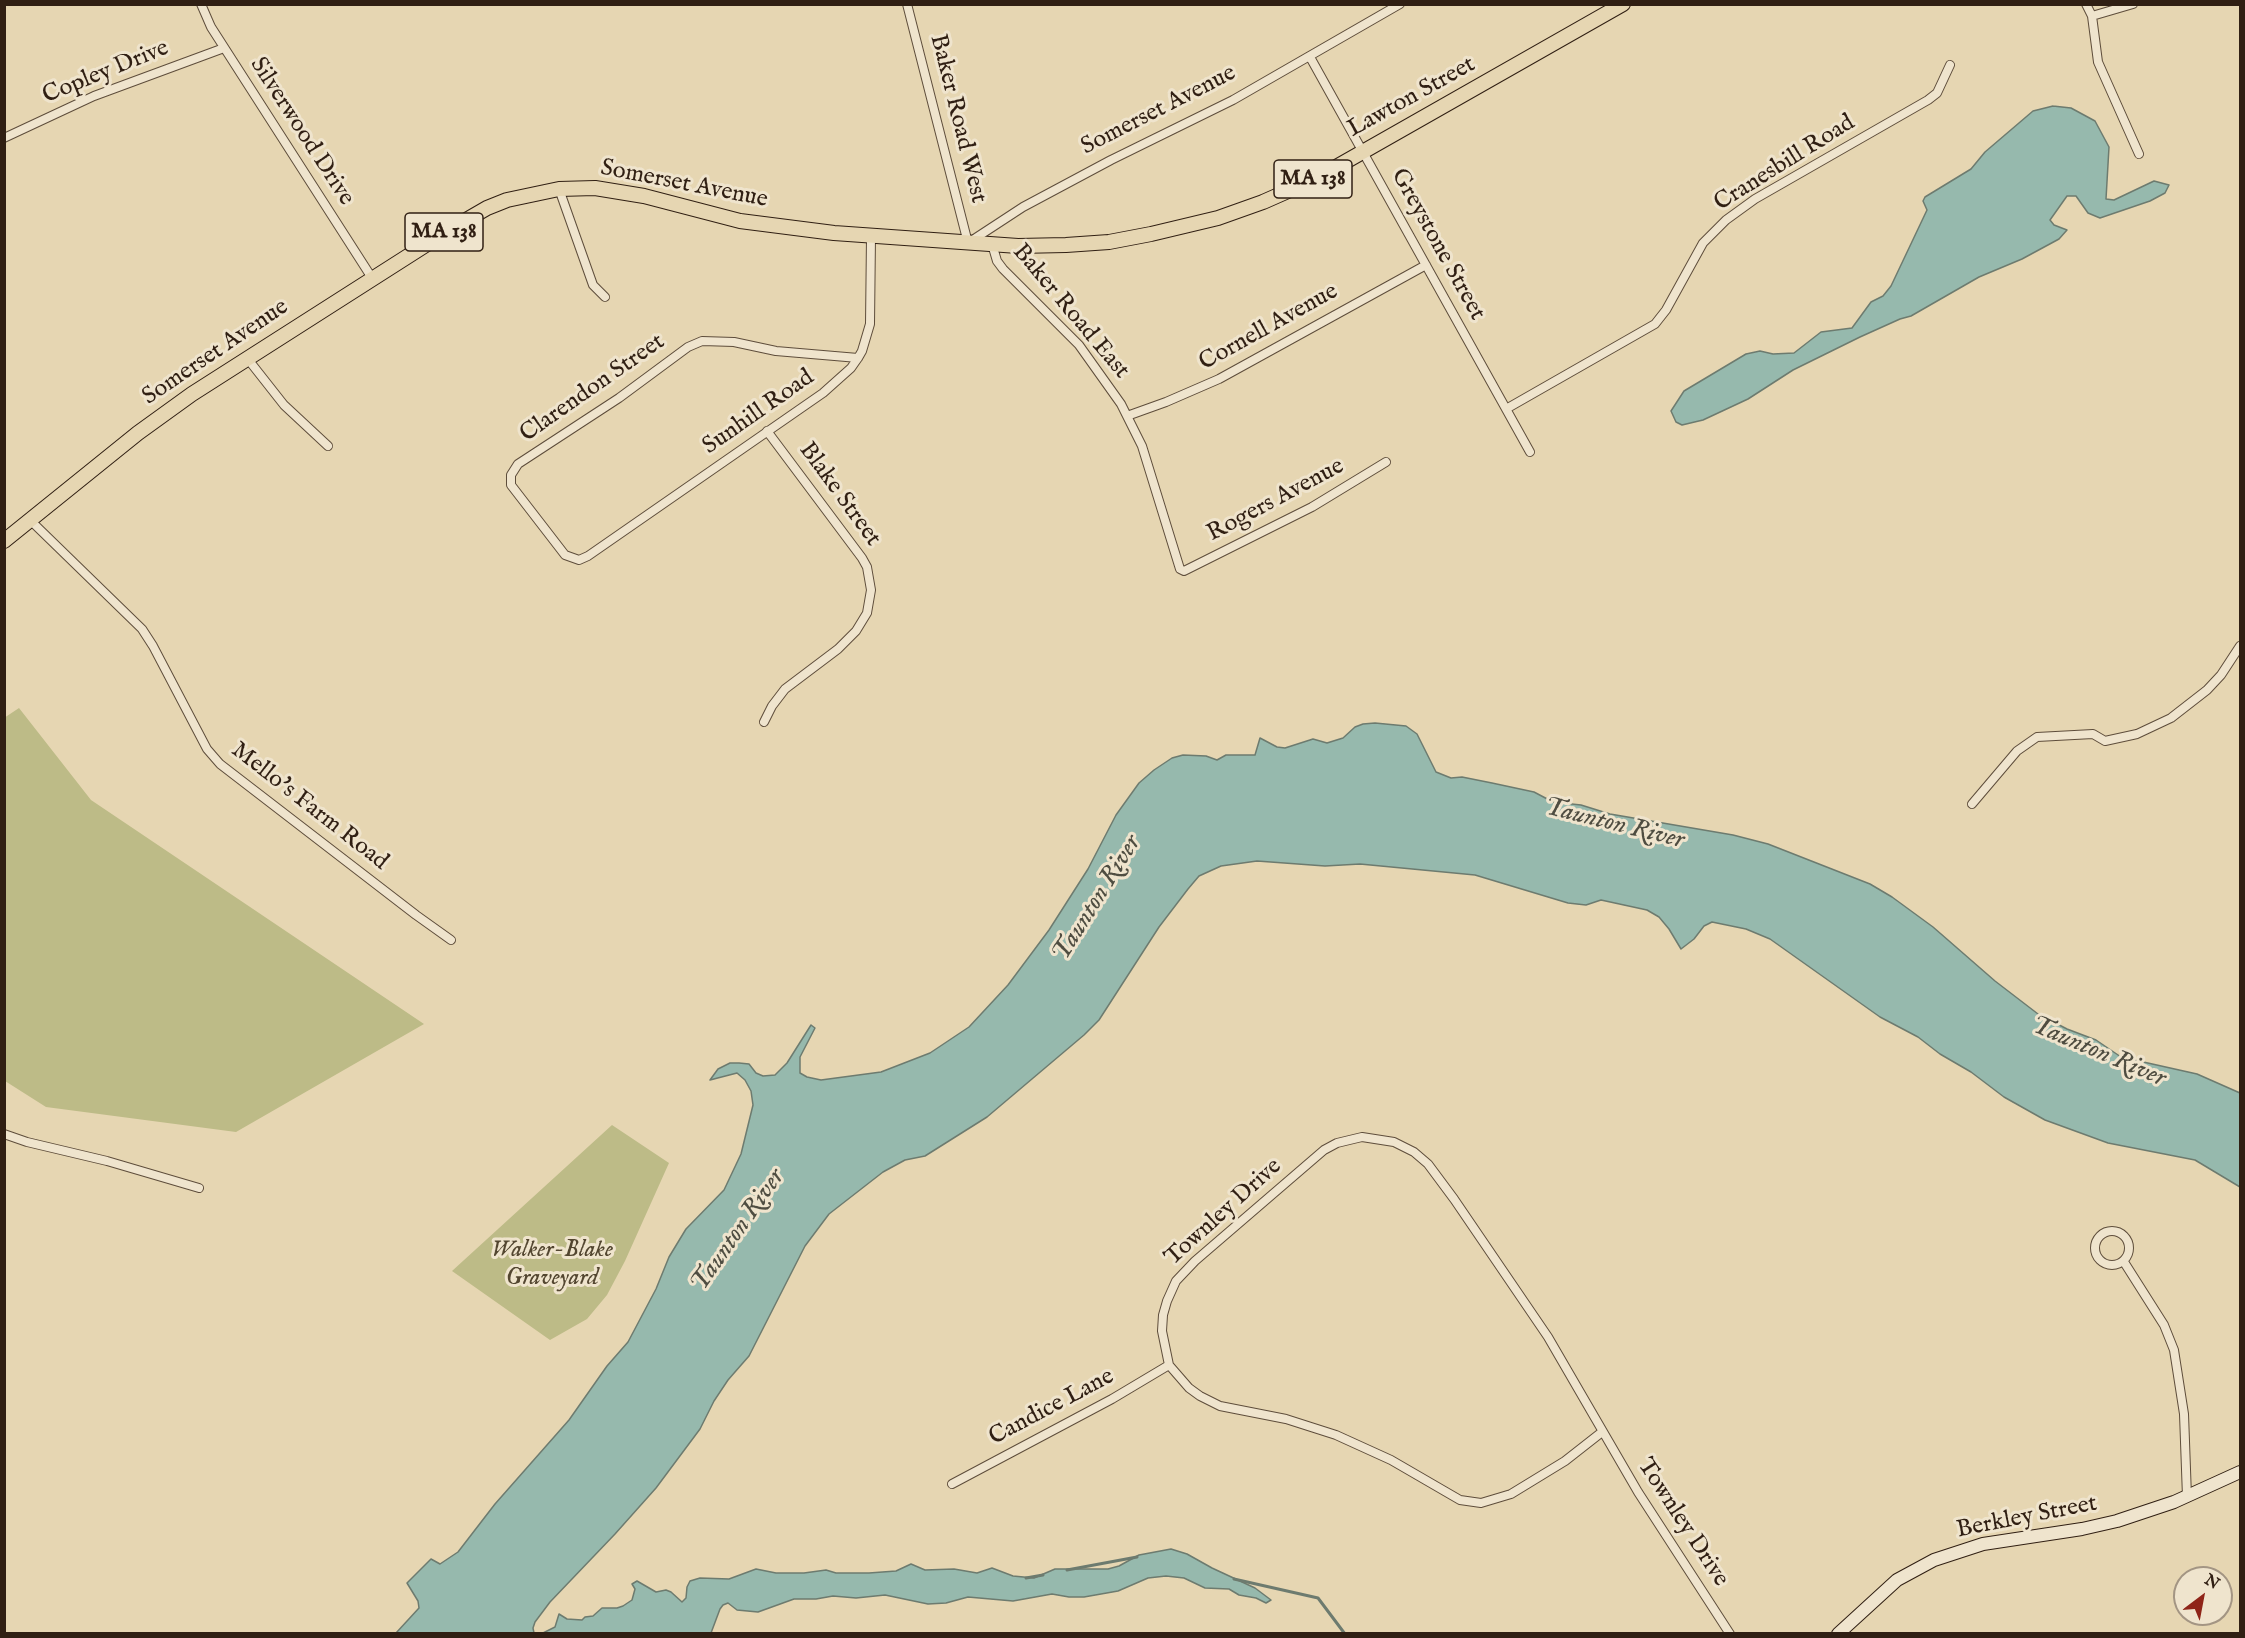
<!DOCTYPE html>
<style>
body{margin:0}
#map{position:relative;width:2245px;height:1638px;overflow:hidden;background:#e6d6b2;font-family:"IM FELL English",serif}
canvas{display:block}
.frame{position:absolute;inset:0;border:6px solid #301f13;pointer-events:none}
.north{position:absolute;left:2173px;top:1566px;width:60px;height:60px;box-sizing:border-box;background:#efe4cd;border:2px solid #a39583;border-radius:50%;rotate:32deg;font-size:16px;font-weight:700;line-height:24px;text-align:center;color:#301f13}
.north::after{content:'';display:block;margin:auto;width:21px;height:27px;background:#8f2418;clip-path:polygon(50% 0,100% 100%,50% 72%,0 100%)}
</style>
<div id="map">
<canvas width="2245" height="1638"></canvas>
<div class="frame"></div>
<div class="north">N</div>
</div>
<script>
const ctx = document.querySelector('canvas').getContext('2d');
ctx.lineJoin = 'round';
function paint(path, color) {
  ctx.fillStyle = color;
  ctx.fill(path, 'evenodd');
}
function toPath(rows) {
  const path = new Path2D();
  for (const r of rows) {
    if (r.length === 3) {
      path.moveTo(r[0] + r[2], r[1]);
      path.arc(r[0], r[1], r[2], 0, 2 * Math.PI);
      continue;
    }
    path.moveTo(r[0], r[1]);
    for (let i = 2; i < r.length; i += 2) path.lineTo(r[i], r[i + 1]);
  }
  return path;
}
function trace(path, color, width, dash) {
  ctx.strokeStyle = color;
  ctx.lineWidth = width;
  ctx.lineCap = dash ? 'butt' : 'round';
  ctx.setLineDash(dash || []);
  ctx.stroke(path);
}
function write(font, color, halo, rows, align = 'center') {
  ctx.font = font + ' "IM FELL English",serif';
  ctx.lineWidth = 6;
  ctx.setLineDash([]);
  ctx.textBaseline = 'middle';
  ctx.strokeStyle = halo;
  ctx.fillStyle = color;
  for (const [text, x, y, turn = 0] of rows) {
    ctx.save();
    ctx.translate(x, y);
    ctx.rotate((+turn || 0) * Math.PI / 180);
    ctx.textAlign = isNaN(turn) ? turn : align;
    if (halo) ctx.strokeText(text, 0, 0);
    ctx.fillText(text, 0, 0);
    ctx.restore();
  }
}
paint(toPath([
 [19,708,91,800,424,1024,236,1132,46,1107,5,1081,4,718],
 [612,1125,669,1163,625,1261,607,1295,587,1319,550,1340,452,1271]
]), '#bdbb87');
const water = toPath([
 [2053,106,2071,108,2095,121,2109,147,2106,199,2114,200,2154,181,2169,185,2165,193,2150,201,2100,218,2088,213,2076,196,2067,196,2050,220,2054,225,2067,230,2059,239,2022,259,1979,277,1911,316,1900,319,1860,337,1793,370,1748,399,1703,420,1682,425,1676,422,1671,411,1684,391,1746,354,1760,351,1773,354,1794,353,1821,332,1852,328,1871,302,1883,296,1891,286,1927,210,1923,201,1925,197,1971,169,1985,152,2033,111,2053,106],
 [1375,723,1406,726,1417,734,1436,772,1451,778,1462,777,1492,783,1534,792,1553,802,1581,805,1610,814,1733,835,1768,844,1870,884,1892,897,1933,927,1995,981,2038,1014,2067,1029,2096,1040,2121,1057,2197,1074,2240,1093,2240,1187,2195,1160,2108,1143,2045,1120,2004,1097,1971,1072,1940,1054,1918,1037,1880,1017,1770,939,1746,929,1712,922,1704,926,1694,939,1681,949,1669,929,1659,917,1647,910,1601,900,1586,905,1568,903,1475,875,1360,864,1325,866,1257,861,1221,866,1199,876,1188,889,1159,927,1099,1020,1084,1035,987,1117,925,1156,905,1160,883,1172,829,1214,805,1246,749,1356,728,1380,714,1401,700,1429,656,1488,615,1534,550,1602,535,1622,533,1628,534,1633,396,1633,419,1608,418,1601,407,1583,431,1559,440,1564,458,1552,495,1504,569,1420,607,1366,628,1342,656,1289,669,1257,686,1229,724,1190,741,1154,753,1105,751,1091,745,1080,737,1073,710,1080,718,1069,730,1063,739,1063,749,1064,756,1073,763,1076,775,1075,787,1063,811,1025,815,1028,800,1057,800,1073,807,1077,821,1080,881,1072,930,1053,969,1027,1008,985,1049,930,1088,869,1116,815,1139,783,1154,770,1172,758,1183,755,1206,756,1217,760,1226,755,1255,755,1260,738,1277,747,1285,748,1313,739,1327,743,1343,738,1355,727,1363,724,1375,723],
 [1171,1549,1187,1554,1212,1568,1255,1588,1271,1600,1266,1603,1256,1598,1239,1595,1229,1589,1205,1588,1184,1578,1166,1576,1148,1578,1118,1591,1084,1597,1069,1597,1052,1594,1013,1601,968,1597,946,1603,928,1604,885,1595,856,1598,833,1596,816,1599,794,1599,758,1612,737,1610,728,1603,723,1605,720,1609,711,1633,543,1633,555,1627,559,1614,567,1619,582,1620,585,1617,593,1616,602,1608,617,1608,623,1606,632,1600,635,1589,632,1584,637,1581,656,1592,666,1590,671,1592,682,1602,686,1598,687,1587,690,1581,700,1578,729,1579,756,1569,776,1573,804,1573,826,1570,836,1573,869,1573,896,1571,911,1564,925,1570,954,1569,977,1573,992,1568,1013,1576,1034,1578,1055,1569,1108,1569,1119,1566,1139,1555,1171,1549]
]);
paint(water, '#96b9ad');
trace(water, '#6d7b6f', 1.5);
trace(toPath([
 [1067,1570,1137,1557],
 [1026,1578,1043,1575],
 [1234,1579,1318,1598,1345,1634]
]), '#6d7b6f', 3);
const minor = toPath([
 [201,4,211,27,372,278],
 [907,4,968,243,1023,207,1111,160,1233,100,1400,4],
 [2086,4,2092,16,2098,62,2139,154],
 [2092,16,2133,4],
 [1310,57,1530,452],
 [4,138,94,96,224,48],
 [559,189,593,285,605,297],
 [992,244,997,261,1003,269,1079,345,1121,404,1142,446,1180,569,1184,571,1312,507,1386,462],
 [247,358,284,405,328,446],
 [858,358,776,351,734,342,702,341,688,347,619,398,518,464,511,475,511,485,565,555,579,560,588,556,823,393,851,368,858,358,862,351,870,324,871,237],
 [1506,409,1655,324,1666,310,1703,243,1726,220,1755,199,1928,100,1937,93,1950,65],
 [1127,416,1166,402,1219,379,1426,265],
 [30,520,142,629,153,646,207,749,220,764,416,915,451,940],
 [764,722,772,706,785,689,838,649,856,631,867,613,871,590,867,567,862,558,767,431],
 [1972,804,2017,751,2037,737,2093,734,2105,741,2137,734,2171,718,2207,690,2221,675,2240,646],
 [4,1134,27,1142,107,1161,199,1188],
 [2112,1248,17],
 [2124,1262,2164,1325,2174,1350,2184,1414,2187,1497],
 [1602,1432,1565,1461,1511,1494,1481,1503,1460,1500,1391,1460,1336,1435,1286,1419,1220,1406,1200,1396,1189,1388,1169,1365,1162,1331,1163,1315,1167,1301,1176,1281,1195,1261,1324,1150,1337,1143,1362,1137,1394,1142,1414,1152,1428,1164,1454,1199,1548,1337,1638,1492,1730,1634],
 [952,1484,1112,1399,1169,1365]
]);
const secondary = toPath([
 [1838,1634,1897,1580,1934,1560,1983,1544,2082,1529,2117,1521,2174,1502,2240,1472]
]);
const primary = toPath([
 [4,541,138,433,192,394,449,230,487,208,507,200,559,189,595,188,644,196,740,221,834,233,1018,246,1066,245,1109,242,1151,234,1218,218,1263,202,1315,179,1623,4]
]);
trace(minor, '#5e4d3b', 10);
trace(secondary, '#301f13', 14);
trace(primary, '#301f13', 16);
trace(minor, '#efe4cd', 8);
trace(secondary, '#efe4cd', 12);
trace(primary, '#e6d6b2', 14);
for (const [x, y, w] of [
 [1313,179,78],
 [444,232,78]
]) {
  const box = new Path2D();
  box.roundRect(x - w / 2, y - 19, w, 38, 4.5);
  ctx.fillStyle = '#efe4cd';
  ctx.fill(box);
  trace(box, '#301f13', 1.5);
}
write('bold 22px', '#301f13', null, [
 ["MA 138",1313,179],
 ["MA 138",444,232]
]);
write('24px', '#301f13', '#efe4cd', [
 ["Copley Drive",106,73,-22],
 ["Lawton Street",1412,98,-29],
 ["Somerset Avenue",1159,111,-27],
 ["Baker Road West",957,119,76],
 ["Silverwood Drive",301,132,57],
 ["Cranesbill Road",1785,164,-32],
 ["Somerset Avenue",684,185,11],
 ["Greystone Street",1437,245,61],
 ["Baker Road East",1070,312,50],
 ["Cornell Avenue",1269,328,-29],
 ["Somerset Avenue",216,353,-34],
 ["Clarendon Street",593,389,-35],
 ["Sunhill Road",759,413,-35],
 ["Blake Street",839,495,54],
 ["Rogers Avenue",1276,501,-28],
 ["Mello's Farm Road",309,807,38],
 ["Townley Drive",1224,1213,-42],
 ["Candice Lane",1052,1408,-28],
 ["Berkley Street",2027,1518,-11],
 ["Townley Drive",1682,1523,57]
]);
write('italic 24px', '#534630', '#efe4cd', [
 ["Walker-Blake",552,1251],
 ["Graveyard",552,1279]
]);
write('italic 26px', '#4f4d41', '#efe4cd', [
 ["Taunton River",1614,825,14],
 ["Taunton River",1098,899,-58],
 ["Taunton River",2098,1053,23],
 ["Taunton River",739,1231,-55]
]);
</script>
